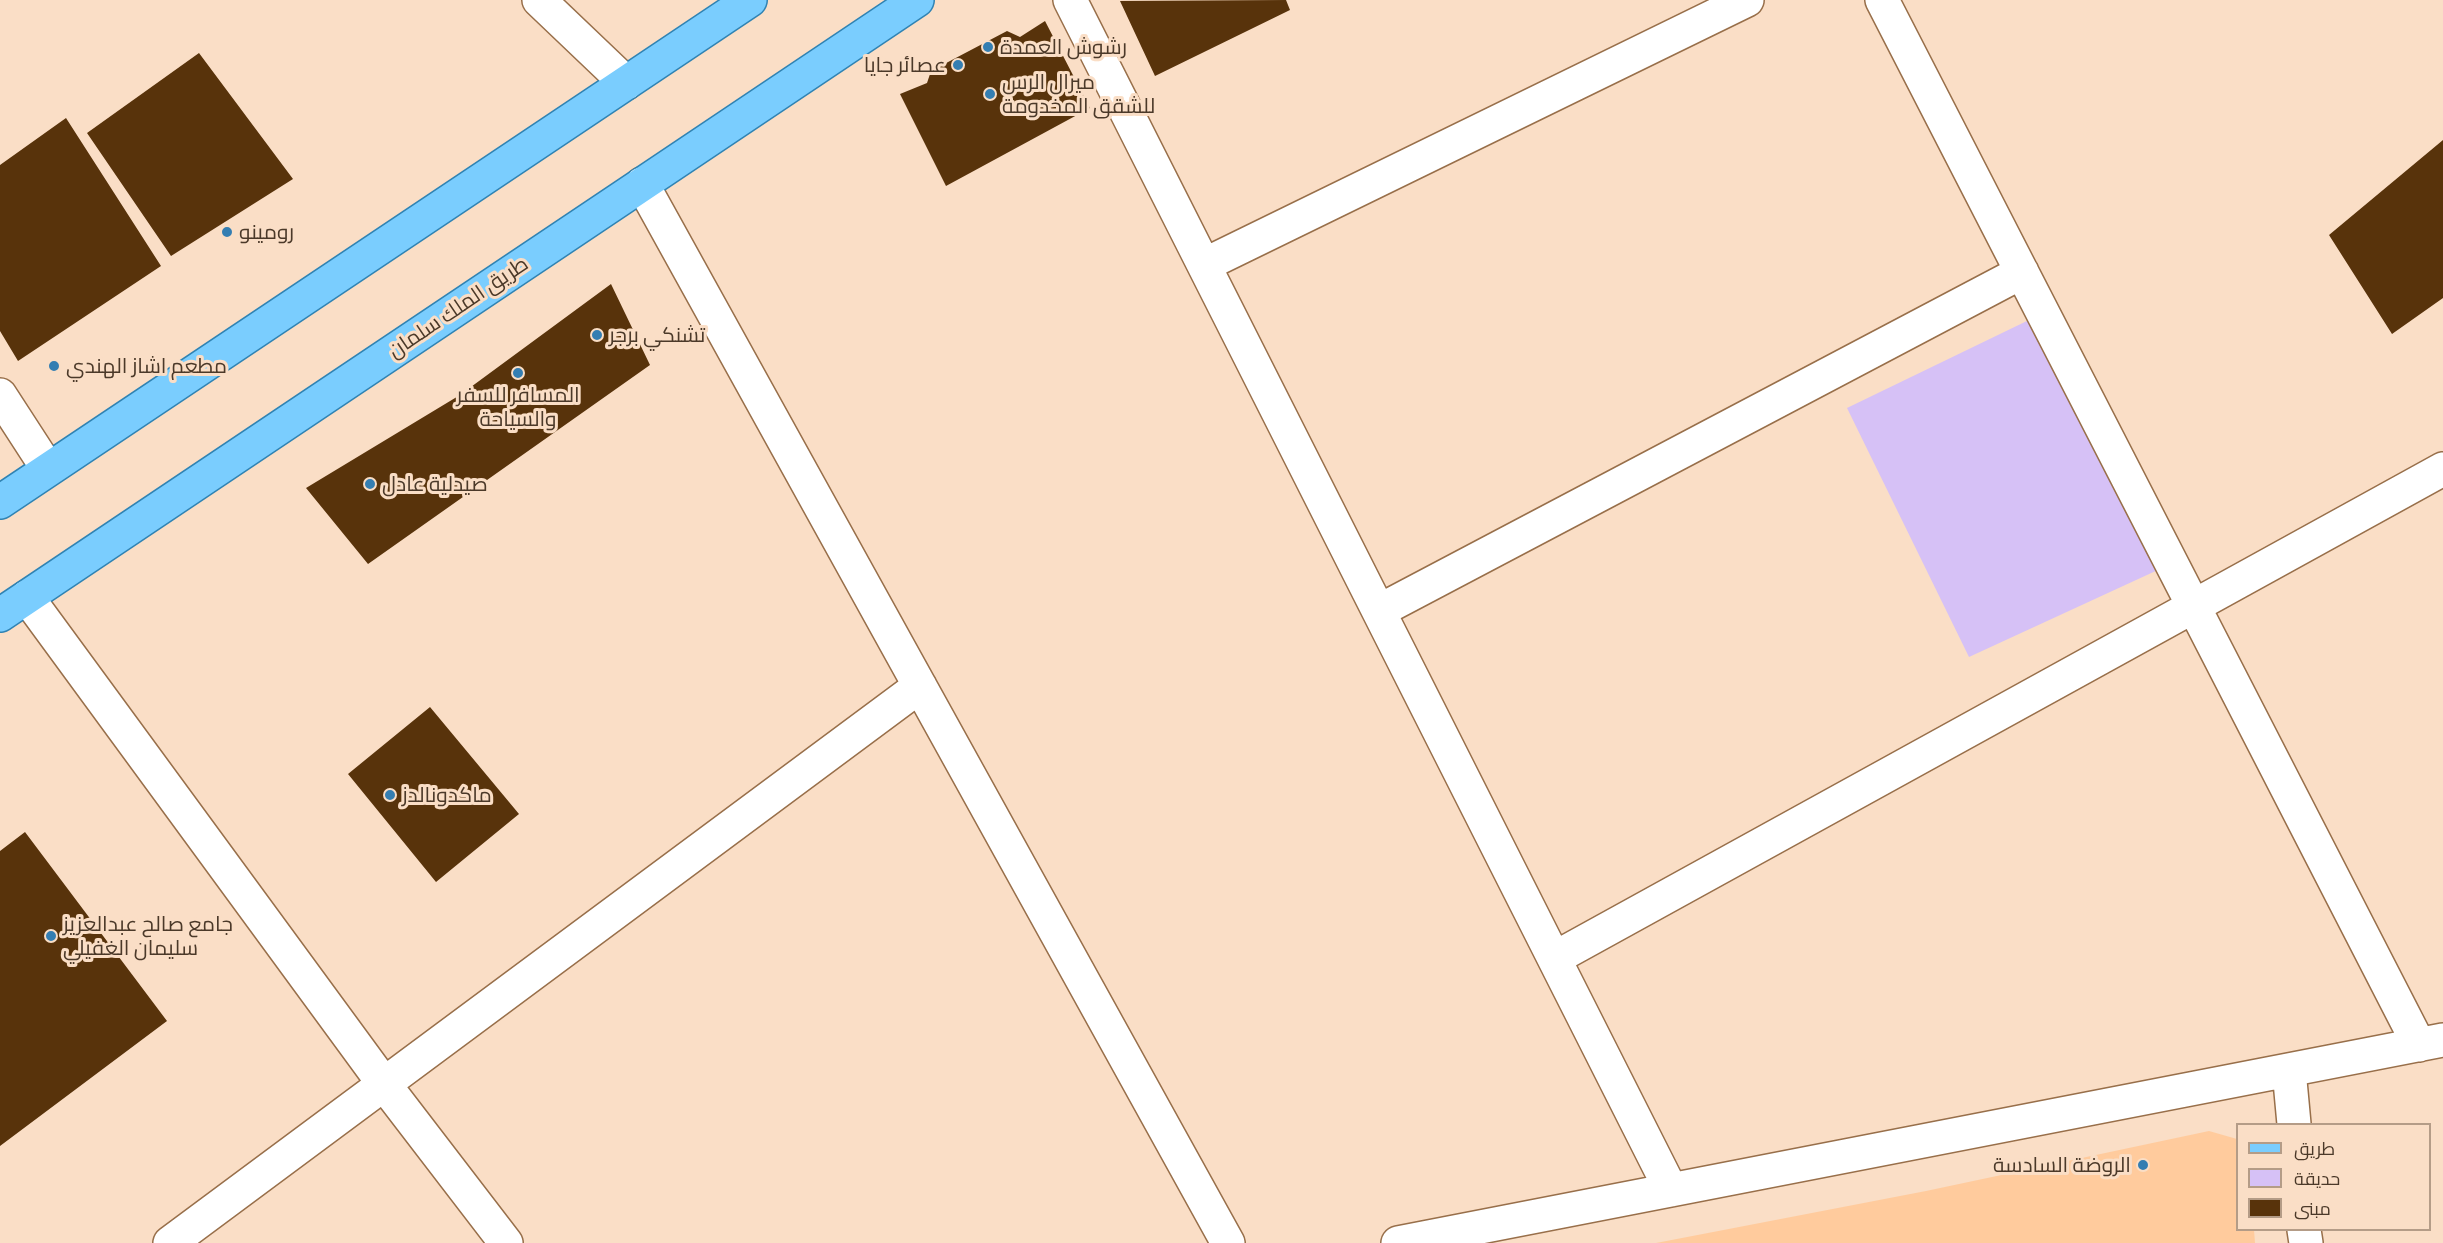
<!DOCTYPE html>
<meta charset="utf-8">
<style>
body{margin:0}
#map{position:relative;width:2443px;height:1243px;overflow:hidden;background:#fadec6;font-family:Barlow,Cairo,sans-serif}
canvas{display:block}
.legend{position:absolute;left:2236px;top:1123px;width:195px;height:108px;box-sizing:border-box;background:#fadec6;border:2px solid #b49c87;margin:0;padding:8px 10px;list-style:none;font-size:18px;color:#4b3929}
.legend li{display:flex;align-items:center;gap:12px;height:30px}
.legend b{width:30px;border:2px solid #b49c87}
</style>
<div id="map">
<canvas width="2443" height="1243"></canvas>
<ul class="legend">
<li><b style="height:8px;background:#7acdfe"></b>طريق</li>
<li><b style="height:16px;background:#d6c1f6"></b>حديقة</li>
<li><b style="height:16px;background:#58330b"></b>مبنى</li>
</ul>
</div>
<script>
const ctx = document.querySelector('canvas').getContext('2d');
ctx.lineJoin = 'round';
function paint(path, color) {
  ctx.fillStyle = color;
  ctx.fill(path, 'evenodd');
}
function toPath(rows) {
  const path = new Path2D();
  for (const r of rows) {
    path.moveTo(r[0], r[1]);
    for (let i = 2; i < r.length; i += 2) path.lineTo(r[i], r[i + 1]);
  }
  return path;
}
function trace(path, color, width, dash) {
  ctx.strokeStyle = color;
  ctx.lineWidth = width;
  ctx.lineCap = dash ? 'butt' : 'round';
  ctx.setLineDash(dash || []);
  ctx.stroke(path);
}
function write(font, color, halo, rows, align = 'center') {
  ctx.font = font + ' Barlow,Cairo,sans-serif';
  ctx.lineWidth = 6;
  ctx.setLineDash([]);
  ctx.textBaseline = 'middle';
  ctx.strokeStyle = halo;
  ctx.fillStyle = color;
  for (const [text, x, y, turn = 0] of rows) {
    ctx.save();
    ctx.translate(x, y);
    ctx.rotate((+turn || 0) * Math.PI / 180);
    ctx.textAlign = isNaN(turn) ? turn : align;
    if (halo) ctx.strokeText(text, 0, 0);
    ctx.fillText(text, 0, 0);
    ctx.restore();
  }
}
paint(toPath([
 [2209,1131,2237,1139,2238,1230,2254,1230,2255,1243,1656,1243,1926,1191]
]), '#ffcb9d');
paint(toPath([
 [2031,319,2160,569,1969,657,1847,408]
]), '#d6c1f6');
paint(toPath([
 [1286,0,1290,10,1155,76,1120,1],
 [1045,21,1090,108,946,186,900,94,927,83,931,71,1007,31,1020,37],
 [199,53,293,179,171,256,87,133],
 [66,118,161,266,18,361,0,331,0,165],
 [2443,140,2443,298,2392,334,2329,235],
 [611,284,650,365,368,564,306,488,460,395],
 [430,707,519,814,436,882,348,774],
 [25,832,167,1021,0,1146,0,851]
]), '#58330b');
const minor = toPath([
 [539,0,626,83],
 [1070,0,1671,1190],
 [1882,0,2419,1045],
 [642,184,1228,1243],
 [1204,265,1747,0],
 [0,395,48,469],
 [27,597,384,1084,506,1243],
 [1379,611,2022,272],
 [1555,958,2443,469],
 [2289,1070,2294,1124],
 [2304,1230,2306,1243],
 [170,1243,920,686],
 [1398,1243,2443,1040]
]);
const major = toPath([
 [0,502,750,0],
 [0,615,917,0]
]);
trace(minor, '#986f4a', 36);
trace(major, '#3083b3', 36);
trace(minor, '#fff', 33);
trace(major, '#7acdfe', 33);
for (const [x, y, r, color] of [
 [988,47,6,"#347eb2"],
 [958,65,6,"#347eb2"],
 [990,94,6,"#347eb2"],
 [227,232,6,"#347eb2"],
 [597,335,6,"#347eb2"],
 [54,366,6,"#347eb2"],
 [518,373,6,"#347eb2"],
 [370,484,6,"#347eb2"],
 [390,795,6,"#347eb2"],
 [51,936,6,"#347eb2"],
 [2143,1165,6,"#347eb2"]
]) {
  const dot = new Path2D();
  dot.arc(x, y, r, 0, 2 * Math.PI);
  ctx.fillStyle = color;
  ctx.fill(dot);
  trace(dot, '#fadec6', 2);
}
write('21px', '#4b3929', '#fadec6', [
 ["رشوش العمدة",1000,47],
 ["عصائر جايا",946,65,"right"],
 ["ميرال الرس",1002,82],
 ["للشقق المخدومة",1002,106],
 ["رومينو",239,232],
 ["تشنكي برجر",609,335],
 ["مطعم اشاز الهندي",66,366],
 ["المسافر للسفر",518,395,"center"],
 ["والسياحة",518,419,"center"],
 ["صيدلية عادل",382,484],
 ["ماكدونالدز",402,795],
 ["جامع صالح عبدالعزيز",63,924],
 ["سليمان الغفيلي",63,948],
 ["الروضة السادسة",2131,1165,"right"]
], 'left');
write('21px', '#4b3929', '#fadec6', [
 ["طريق الملك سلمان",458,307,-34]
]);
</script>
